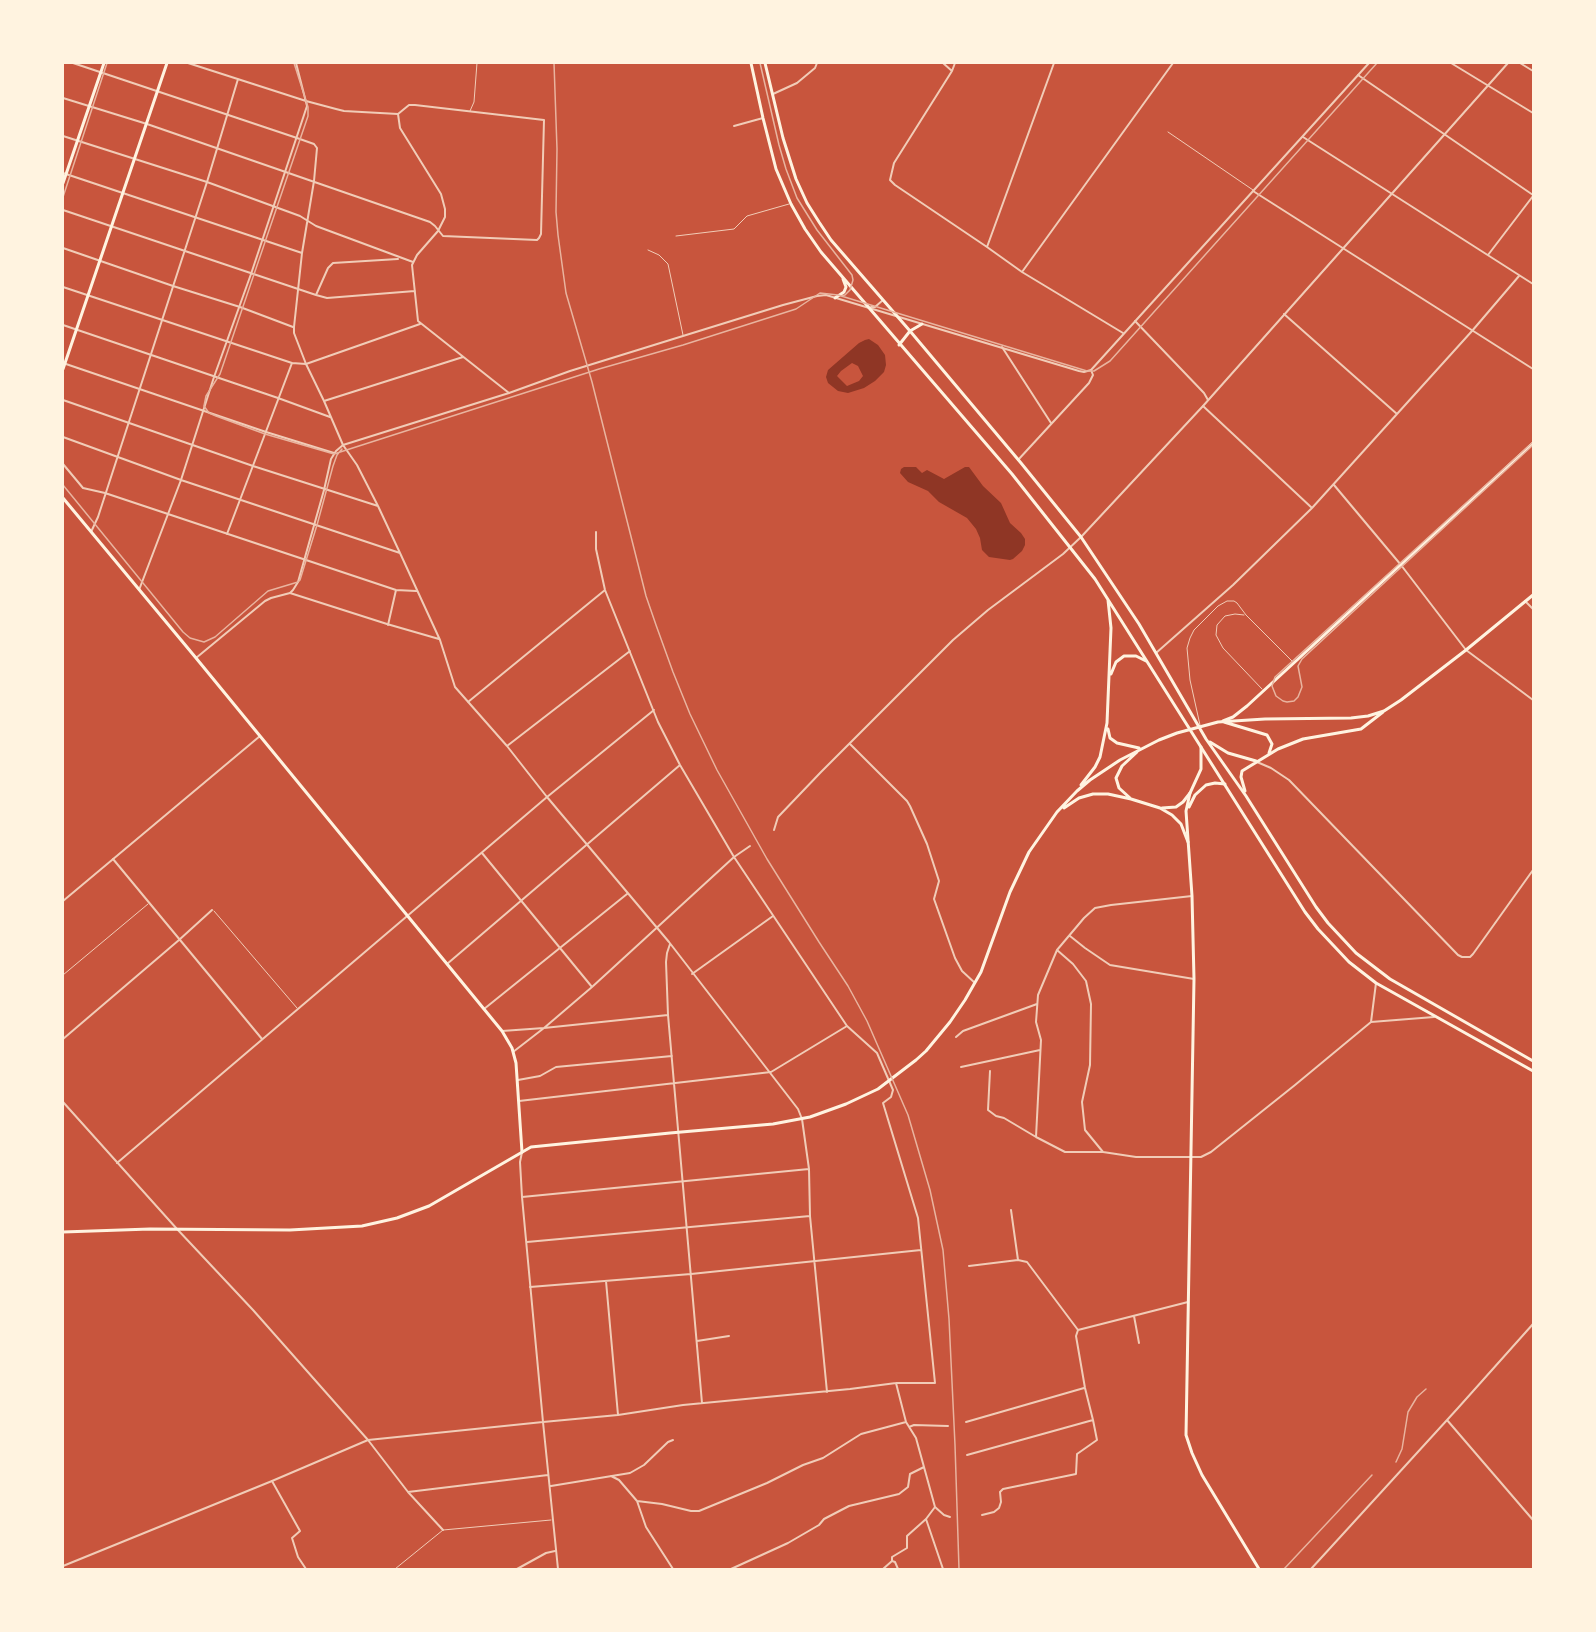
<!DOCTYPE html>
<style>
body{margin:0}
#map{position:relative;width:1596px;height:1632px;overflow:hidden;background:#c8553d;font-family:Bitter,serif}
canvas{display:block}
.frame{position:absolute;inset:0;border:64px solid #fff3e0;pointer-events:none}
</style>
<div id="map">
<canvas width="1596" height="1632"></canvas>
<div class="frame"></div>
</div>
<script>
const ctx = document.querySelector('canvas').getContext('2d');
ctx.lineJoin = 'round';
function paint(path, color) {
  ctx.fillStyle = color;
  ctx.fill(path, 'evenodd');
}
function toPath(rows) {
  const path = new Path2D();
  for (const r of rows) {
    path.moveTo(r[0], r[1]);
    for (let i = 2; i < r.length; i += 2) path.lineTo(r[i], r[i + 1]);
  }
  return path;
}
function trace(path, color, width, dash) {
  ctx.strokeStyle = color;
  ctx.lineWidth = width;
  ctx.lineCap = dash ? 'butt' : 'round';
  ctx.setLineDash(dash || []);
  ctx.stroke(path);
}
paint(toPath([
 [869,339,878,345,885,355,886,365,884,372,875,381,864,388,848,393,838,391,828,383,826,377,828,370,859,343,865,340],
 [852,363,858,366,863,376,859,381,847,386,837,376,841,371],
 [904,467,916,467,922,473,927,470,944,479,965,467,969,467,983,486,1001,503,1010,523,1021,533,1025,539,1025,545,1022,551,1013,559,1010,560,989,557,982,550,980,538,976,529,967,518,939,502,928,491,908,482,900,473,901,469]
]), '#8f3625');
trace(toPath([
 [470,111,474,102,477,63],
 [1168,132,1253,190],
 [676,236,734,229,747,216,789,204],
 [648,250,659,255,668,264,683,335],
 [1244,615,1235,614,1225,616,1217,625,1216,635,1223,648,1262,689],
 [1200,725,1190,680,1187,648,1190,638,1194,630,1218,606,1227,601,1234,601,1237,603,1246,615,1292,661],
 [214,911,297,1008],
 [63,975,148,904],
 [395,1569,443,1530,551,1520]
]), '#f1ccb7', 1);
trace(toPath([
 [73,63,297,138,314,144,317,148,314,181,302,253,294,327,294,333,306,364,324,401,343,445,357,465,378,506,400,553,440,640,455,687,507,746,547,797,669,942,798,1109,802,1119,809,1169,810,1216,827,1392],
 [188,63,306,101,336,109,344,111,398,114],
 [943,63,952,71],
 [955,63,952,71,894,163,890,180,895,185,987,247,1022,272,1123,333],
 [1451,63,1533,113],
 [1520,63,1533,71],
 [1358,75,1533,195],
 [773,94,797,83,815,68,817,63],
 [63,98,147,124,430,222,435,226,443,236,537,240,539,238,541,234,544,120,415,105,409,105,398,114],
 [398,114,400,128,441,194,445,209,445,217,438,231,417,255,412,265,418,321,509,393],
 [734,126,763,118],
 [63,136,207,182,300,216,316,226,413,262],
 [1303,137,1533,284],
 [63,173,302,253],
 [1253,191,1533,369],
 [63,210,316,295,327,298,415,291],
 [987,247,1054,63],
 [63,248,173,286,240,307,293,327],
 [1488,255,1533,196],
 [1022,272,1173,63],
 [63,287,292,363,306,364,420,324],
 [316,295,328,268,333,263,398,259],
 [1284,314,1397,414],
 [1135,321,1204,393,1208,400],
 [63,325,278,398,330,417],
 [1002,347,1051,423],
 [63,363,266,432,334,453],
 [63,400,253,466,378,506],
 [324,401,463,357],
 [1203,406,1312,508],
 [63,437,181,480,400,553],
 [1018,460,1089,383,1093,375,1091,370],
 [63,464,83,488,105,493,396,590,416,591],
 [1334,485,1401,565,1466,650,1533,700],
 [91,532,98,517,207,182,238,79],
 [227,534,292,363],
 [139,590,181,480,214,377,251,274,307,106,296,63],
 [290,593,387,624,439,639],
 [1525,601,1533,609],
 [388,625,396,590],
 [1156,653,1233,585,1312,508,1472,331,1519,276],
 [468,702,605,590],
 [850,744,907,801,910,806,927,844,939,881,934,899,955,958,962,971,975,983],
 [507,746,630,651],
 [1257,762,1271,768,1289,780,1458,955,1462,957,1470,957,1473,954,1533,870],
 [774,830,778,817,821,772,953,640,988,610,1063,554,1081,537],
 [482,853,592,987],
 [113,859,262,1039],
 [1070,936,1085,948,1110,965,1194,979],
 [670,944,667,953,666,962,668,1015,702,1403],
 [1057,950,1073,964,1086,981,1091,1004,1090,1065,1082,1102,1085,1130,1103,1152,1136,1157,1201,1157,1211,1152,1295,1085,1371,1022],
 [447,964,680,765],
 [692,974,773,916],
 [484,1009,627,894],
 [1371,1022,1434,1017],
 [1371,1022,1376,983],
 [502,1031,544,1028,668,1015],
 [956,1037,963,1031,1037,1004],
 [63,1039,179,940,212,910],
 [513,1052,544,1028,592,987,734,857,750,846],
 [961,1067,1040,1050],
 [990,1071,988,1110,996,1116,1004,1118,1036,1137],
 [518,1080,540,1076,556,1067,672,1056],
 [519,1101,771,1072,847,1026],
 [1103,1152,1065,1152,1036,1137,1041,1040,1036,1022,1038,995,1057,950,1084,918,1095,908,1111,905,1192,896],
 [117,1163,547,797,654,710],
 [522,1197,809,1169],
 [1011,1210,1018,1260],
 [177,1229,253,1310,368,1440,408,1492,443,1530],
 [527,1242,810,1216],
 [969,1266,1018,1260,1027,1262,1078,1330,1076,1336,1085,1388,1093,1420,1097,1440,1077,1454,1076,1474,1003,1489,1000,1492,1001,1502,999,1508,994,1512,982,1515],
 [606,1281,618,1415],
 [530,1287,691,1274,921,1250],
 [1134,1316,1139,1343],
 [1078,1330,1188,1302],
 [697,1341,729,1336],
 [896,1383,906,1422,916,1438,935,1507,944,1515,950,1517],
 [1447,1420,1533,1520],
 [966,1422,1084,1388],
 [909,1427,914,1425,948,1426],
 [967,1455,1093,1420],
 [611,1476,619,1480,637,1501,646,1527,673,1569],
 [272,1481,300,1531,292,1538,298,1557,306,1569],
 [551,1486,630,1473,644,1465,668,1442,673,1440],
 [408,1492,548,1475],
 [637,1501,662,1504,691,1511,699,1511,767,1483,803,1465,823,1458,861,1434,906,1422],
 [926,1519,943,1569],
 [892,1561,895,1562,898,1569],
 [517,1569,546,1553,555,1551],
 [558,1569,543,1422,618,1415,683,1405,850,1389,896,1383,935,1383,918,1218,883,1103,891,1097,893,1090,877,1053,847,1026,734,857,680,765,658,722,605,590,596,549,596,532],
 [731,1569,788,1543,819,1525,824,1519,849,1506,899,1494,908,1487,910,1474,924,1467],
 [883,1569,892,1561,892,1557,907,1548,907,1536,926,1519,935,1507],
 [1311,1569,1458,1408,1533,1324]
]), '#f1ccb7', 2);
trace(toPath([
 [871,307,875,307,883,300],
 [1081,537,1203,406,1508,63],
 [196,658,265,601,271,598,290,593,293,590,298,582,324,490,331,459,336,451,343,445,509,393,570,371,783,305,817,296,826,295,1079,371,1084,372,1091,370,1369,63],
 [63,901,260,736],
 [63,1102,177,1229],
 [63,1566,272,1481,368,1440,543,1422,522,1197,520,1162,522,1152]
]), '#f1ccb7', 2);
trace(toPath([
 [63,183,104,63],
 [63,369,167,63],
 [63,498,196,658,502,1031,512,1048,516,1063,522,1152],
 [1223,721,1233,717,1247,706,1533,443],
 [1201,747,1201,769,1190,793,1186,811,1192,896,1194,979,1186,1435,1192,1453,1202,1475,1259,1569],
 [1189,807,1195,795,1206,785,1215,783,1225,784]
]), '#fff3e0', 3);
trace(toPath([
 [751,63,763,118,776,169,791,204,805,229,821,252,1012,474,1095,579,1305,912,1318,929,1349,962,1376,983,1533,1071],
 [765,63,783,138,796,179,807,203,819,222,831,240,910,331,1021,463,1081,537,1139,624,1206,739,1246,796,1316,907,1328,923,1356,953,1390,979,1533,1061],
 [835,298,844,292,846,287,843,279],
 [899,345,910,331,922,324],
 [1111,674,1116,662,1124,656,1136,656,1146,661],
 [1224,722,1267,735,1272,744,1269,753],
 [1108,729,1110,738,1117,743,1139,748],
 [1210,742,1228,753,1256,761],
 [1081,785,1095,767,1100,757,1107,723,1111,628,1108,600],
 [1245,791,1241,777,1242,771,1278,749,1303,739,1361,729,1383,712],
 [1130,798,1119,788,1116,778,1122,766,1137,752],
 [1064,808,1079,798,1093,794,1108,794,1131,799,1160,808,1172,815,1181,824,1188,842],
 [1162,808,1176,807,1183,802,1190,793],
 [63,1232,150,1229,290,1230,362,1226,397,1218,429,1206,531,1147,670,1133,773,1124,810,1117,846,1104,878,1089,916,1060,926,1051,950,1022,965,1000,981,972,1010,892,1029,852,1057,812,1077,791,1090,780,1120,760,1159,740,1177,733,1218,722,1265,719,1351,718,1368,716,1384,711,1401,700,1466,650,1533,595]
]), '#fff3e0', 3);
trace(toPath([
 [294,63,308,107,308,116,220,374,206,396,204,406,209,413,216,416,265,434,334,454,599,369,683,345,796,309,820,293,838,295,1087,371,1094,371,1110,361,1377,63],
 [760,63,779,145,786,169,797,198,817,230,852,275,853,280,850,290,845,295,841,296],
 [63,197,107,63],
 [1533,442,1275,677,1272,686,1276,696,1283,701,1287,702,1294,701,1298,697,1302,687,1298,666,1302,659,1533,445],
 [63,485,183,632,190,638,204,642,215,637,268,591,298,582,300,580,317,525,333,466,337,455,342,449]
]), '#e9b49f', 1.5);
trace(toPath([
 [554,63,557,149,556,212,558,235,566,293,592,382,646,596,656,625,673,672,690,714,717,770,767,859,819,942,848,986,867,1021,908,1115,930,1190,943,1250,949,1319,955,1445,959,1569],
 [1396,1462,1402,1449,1408,1412,1417,1397,1426,1389],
 [1284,1569,1372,1475]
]), '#e9b49f', 1.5);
</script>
